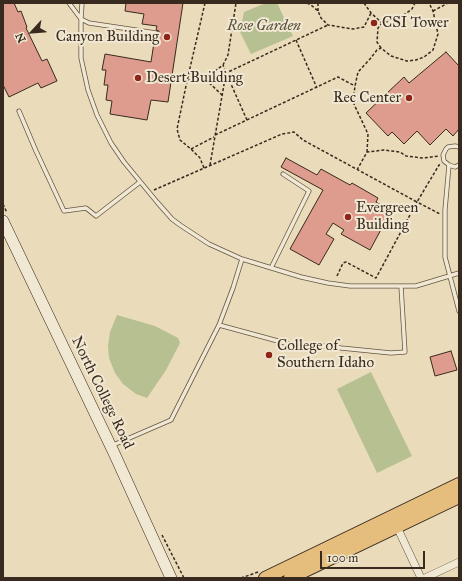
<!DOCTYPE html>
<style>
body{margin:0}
#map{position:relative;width:462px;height:581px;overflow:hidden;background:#eadbbb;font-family:"IM FELL Great Primer",serif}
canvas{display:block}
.frame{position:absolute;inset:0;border:4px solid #382a1e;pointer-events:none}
.north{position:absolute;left:12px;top:12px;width:40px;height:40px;-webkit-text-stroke:3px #f1e8d3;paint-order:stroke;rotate:244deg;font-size:11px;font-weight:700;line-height:16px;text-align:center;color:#382a1e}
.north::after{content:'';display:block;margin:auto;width:14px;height:18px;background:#382a1e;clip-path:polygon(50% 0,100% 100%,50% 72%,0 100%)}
.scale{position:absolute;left:320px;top:551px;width:105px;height:18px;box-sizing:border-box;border:2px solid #382a1e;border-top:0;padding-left:5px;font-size:12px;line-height:14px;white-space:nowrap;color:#382a1e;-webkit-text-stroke:3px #f1e8d3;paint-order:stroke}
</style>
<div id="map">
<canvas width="462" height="581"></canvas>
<div class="frame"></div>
<div class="north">N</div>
<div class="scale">100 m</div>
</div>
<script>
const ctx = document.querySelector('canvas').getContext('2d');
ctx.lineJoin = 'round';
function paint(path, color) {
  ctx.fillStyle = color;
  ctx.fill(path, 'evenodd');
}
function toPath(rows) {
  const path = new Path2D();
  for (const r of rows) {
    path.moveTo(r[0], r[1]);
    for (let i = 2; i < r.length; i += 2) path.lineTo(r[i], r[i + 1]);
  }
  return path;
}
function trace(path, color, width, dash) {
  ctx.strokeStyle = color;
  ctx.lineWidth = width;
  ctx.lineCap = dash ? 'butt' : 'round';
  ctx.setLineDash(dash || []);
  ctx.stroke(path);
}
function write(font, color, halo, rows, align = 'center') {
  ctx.font = font + ' "IM FELL Great Primer",serif';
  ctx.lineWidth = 4;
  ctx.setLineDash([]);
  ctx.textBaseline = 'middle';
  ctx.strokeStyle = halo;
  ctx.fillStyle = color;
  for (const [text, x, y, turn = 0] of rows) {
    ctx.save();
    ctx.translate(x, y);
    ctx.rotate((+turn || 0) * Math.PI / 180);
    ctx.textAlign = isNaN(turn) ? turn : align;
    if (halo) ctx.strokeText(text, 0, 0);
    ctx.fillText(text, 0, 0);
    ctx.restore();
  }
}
paint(toPath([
 [266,3,277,3,293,36,251,54,240,32,244,12],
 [117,315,155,326,178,338,180,343,166,370,147,398,136,394,123,384,115,373,109,358,108,346,110,332],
 [371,372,412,456,377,473,337,389]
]), '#b6c091');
const building = toPath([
 [5,3,14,3,18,12,21,11,27,27,26,28,42,61,47,59,57,81,41,88,38,83,9,97,3,85,3,4,5,3],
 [126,3,183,3,168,102,151,100,147,120,110,114,112,101,106,100,108,85,104,85,106,70,102,70,105,54,151,62,155,36,158,36,159,34,159,31,156,30,157,26,142,24,144,14,125,11,126,3],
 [446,52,459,66,459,129,453,136,446,129,430,145,417,131,404,144,392,132,388,136,366,113,404,77,409,83,446,52],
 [286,158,317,175,321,169,350,185,352,183,378,198,376,202,391,211,370,250,341,234,344,230,333,223,326,234,334,239,319,265,290,249,323,190,281,167,286,158],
 [451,351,457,370,435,376,430,357,451,351]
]);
paint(building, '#dd9c8d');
trace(building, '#382a1e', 1);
const lane = toPath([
 [69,3,81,19,89,23,156,33],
 [82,3,81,19,81,58,88,90,97,115,111,143,124,162,157,202,172,219,180,225,209,244,242,259,301,277,328,283,350,286,416,286,459,273],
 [19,111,36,151,64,211,86,208,96,216,140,182],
 [459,147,455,146,448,147,446,149,443,155,444,161,449,165,455,167,459,165],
 [449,165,445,210,445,257,459,311],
 [242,259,233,288,219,325,300,347,330,346,341,348,391,353,405,352,401,286],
 [271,268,309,191,283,174],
 [111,446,171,420,219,325]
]);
const street = toPath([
 [397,527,421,578],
 [425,578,459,562]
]);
const secondary = toPath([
 [3,221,114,453,171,578]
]);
const primary = toPath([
 [265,578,459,484],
 [290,578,459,497]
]);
trace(lane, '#645645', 5);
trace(street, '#645645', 8);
trace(secondary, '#382a1e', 12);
trace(primary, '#382a1e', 14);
trace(toPath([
 [205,3,187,81,193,78,198,78,212,73,223,65,228,55,236,3],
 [307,3,311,5,318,11,321,18,328,25,353,29,364,27,371,13],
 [364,3,371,13,382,23,400,18,412,9,415,3],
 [318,11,318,3],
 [433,11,448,3],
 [296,40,317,88],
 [381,48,377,42,378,28,382,23],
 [202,76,222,95],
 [187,81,177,129,180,140,191,149,200,158,204,168],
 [247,120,226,73,328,25],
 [215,135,338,77,355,86],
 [191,149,214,137],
 [367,152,368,134,353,102,355,86,358,72,370,59,377,50,381,48,391,56,407,61,416,60,424,57,433,50,438,34,433,11,429,3],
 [210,165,226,73,223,65],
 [357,170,367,152,384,150,400,152,406,156,423,158,439,156],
 [154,190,282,134,294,132,303,140,417,202,439,165,440,165],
 [3,204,7,213],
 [337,276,343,263,346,262,376,278,417,202,440,214],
 [162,535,184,578],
 [241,578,258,572]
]), '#382a1e', 1.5, [3, 2]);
trace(lane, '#f1e8d3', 3.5);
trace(street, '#f1e8d3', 7);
trace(secondary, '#f1e8d3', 11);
trace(primary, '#e5be7e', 12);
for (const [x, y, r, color] of [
 [374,23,4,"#8f2418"],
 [167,37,4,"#8f2418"],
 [138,78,4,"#8f2418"],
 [409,98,4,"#8f2418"],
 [348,217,4,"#8f2418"],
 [269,355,4,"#8f2418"]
]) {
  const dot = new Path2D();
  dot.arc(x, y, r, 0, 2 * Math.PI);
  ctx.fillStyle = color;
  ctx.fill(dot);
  trace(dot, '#f1e8d3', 1.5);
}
write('15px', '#382a1e', '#f1e8d3', [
 ["CSI Tower",382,23],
 ["Canyon Building",159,37,"right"],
 ["Desert Building",146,78],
 ["Rec Center",401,98,"right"],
 ["Evergreen",356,208],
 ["Building",356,225],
 ["College of",277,346],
 ["Southern Idaho",277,363]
], 'left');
write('italic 15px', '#58503b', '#f1e8d3', [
 ["Rose Garden",264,26]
]);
write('15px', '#382a1e', '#f1e8d3', [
 ["North College Road",102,393,64]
]);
</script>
